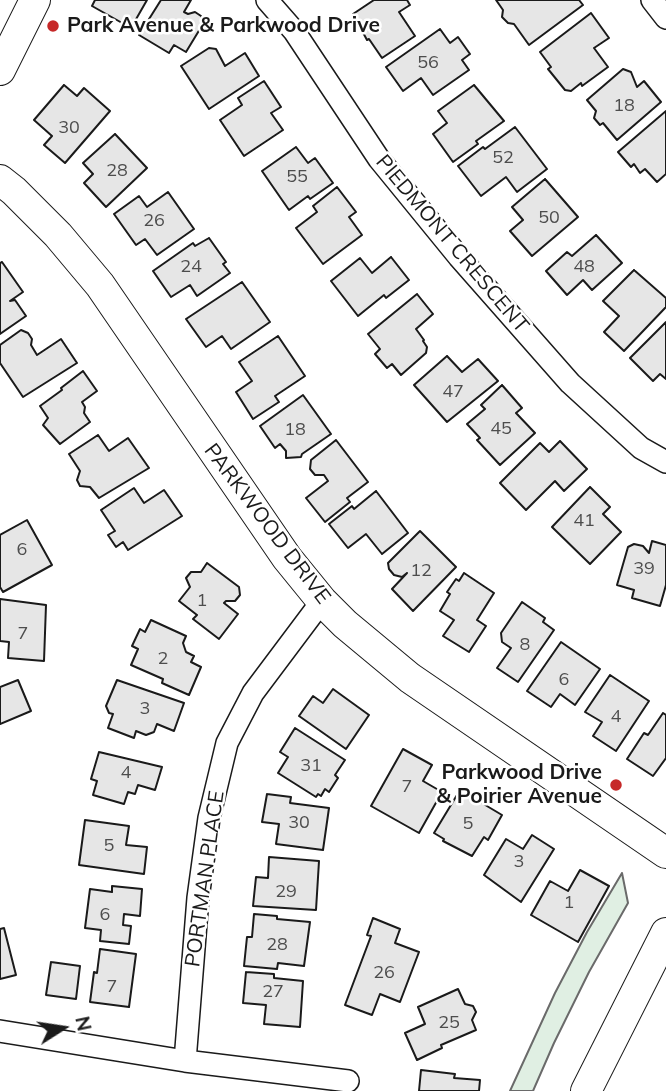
<!DOCTYPE html>
<style>
body{margin:0}
#map{position:relative;width:666px;height:1091px;overflow:hidden;background:#fff;font-family:Mulish,sans-serif}
canvas{display:block}
.north{position:absolute;left:28px;top:993px;width:70px;height:70px;-webkit-text-stroke:5px #fff;paint-order:stroke;rotate:78deg;font-size:19px;font-weight:700;line-height:28px;text-align:center;color:#1a1a1a}
.north::after{content:'';display:block;margin:auto;width:24px;height:32px;background:#1a1a1a;clip-path:polygon(50% 0,100% 100%,50% 72%,0 100%)}
</style>
<div id="map">
<canvas width="666" height="1091"></canvas>
<div class="north">N</div>
</div>
<script>
const ctx = document.querySelector('canvas').getContext('2d');
ctx.lineJoin = 'round';
function paint(path, color) {
  ctx.fillStyle = color;
  ctx.fill(path, 'evenodd');
}
function toPath(rows) {
  const path = new Path2D();
  for (const r of rows) {
    path.moveTo(r[0], r[1]);
    for (let i = 2; i < r.length; i += 2) path.lineTo(r[i], r[i + 1]);
  }
  return path;
}
function trace(path, color, width, dash) {
  ctx.strokeStyle = color;
  ctx.lineWidth = width;
  ctx.lineCap = dash ? 'butt' : 'round';
  ctx.setLineDash(dash || []);
  ctx.stroke(path);
}
function write(font, color, halo, rows, align = 'center') {
  ctx.font = font + ' Mulish,sans-serif';
  ctx.lineWidth = 5;
  ctx.setLineDash([]);
  ctx.textBaseline = 'middle';
  ctx.strokeStyle = halo;
  ctx.fillStyle = color;
  for (const [text, x, y, turn = 0] of rows) {
    ctx.save();
    ctx.translate(x, y);
    ctx.rotate((+turn || 0) * Math.PI / 180);
    ctx.textAlign = isNaN(turn) ? turn : align;
    if (halo) ctx.strokeText(text, 0, 0);
    ctx.fillText(text, 0, 0);
    ctx.restore();
  }
}
const green = toPath([
 [622,873,628,903,589,972,554,1043,533,1091,510,1091,555,993,587,932,622,873]
]);
paint(green, '#e0efe3');
trace(green, '#6a6a6a', 2);
const building = toPath([
 [95,0,147,0,131,28,92,6,95,0],
 [161,0,191,0,184,12,188,14,195,12,201,16,203,24,186,52,174,45,169,53,139,35,161,0],
 [374,0,407,0,410,5,399,12,415,36,382,58,369,39,367,40,353,14,374,0],
 [496,0,579,0,583,5,529,45,514,24,508,23,502,17,503,10,496,0],
 [591,13,609,38,594,48,608,67,582,86,581,83,571,91,565,90,548,69,551,67,540,52,591,13],
 [440,29,450,43,458,37,470,54,462,60,469,70,433,95,421,78,403,91,386,67,440,29],
 [209,48,216,49,225,66,245,53,259,76,209,109,181,66,209,48],
 [623,69,631,72,637,87,644,81,661,102,617,140,603,123,600,125,594,118,596,111,587,100,623,69],
 [264,81,281,107,271,113,283,130,244,156,220,120,242,105,238,98,264,81],
 [64,85,77,96,84,88,110,111,65,163,44,145,52,136,34,120,64,85],
 [474,85,504,121,476,141,478,144,453,162,433,134,447,123,438,111,474,85],
 [666,111,666,174,657,182,645,169,640,173,634,164,631,167,618,152,666,111],
 [515,127,547,169,517,192,506,177,481,196,458,166,483,147,485,149,515,127],
 [115,134,147,168,106,207,84,183,93,174,83,163,115,134],
 [296,147,308,163,315,158,333,183,310,199,308,196,289,210,262,171,296,147],
 [545,179,578,217,532,256,510,231,523,220,512,207,545,179],
 [337,187,356,212,349,217,362,235,323,264,296,228,317,212,313,206,337,187],
 [168,192,194,229,157,255,145,239,136,245,114,214,139,196,147,207,168,192],
 [596,235,622,263,592,290,583,280,567,295,546,271,567,252,572,256,596,235],
 [209,238,226,262,223,264,230,273,197,296,190,285,171,297,153,271,193,243,195,246,209,238],
 [391,257,409,280,386,298,384,295,358,316,331,281,360,258,372,273,391,257],
 [2,262,23,292,10,301,15,300,26,316,0,334,0,263,2,262],
 [634,270,666,298,666,307,624,351,604,332,619,316,603,301,634,270],
 [242,282,270,322,231,349,222,336,206,347,186,319,242,282],
 [417,294,433,314,416,329,424,340,423,341,427,347,426,353,401,375,392,364,387,368,375,354,380,349,368,334,417,294],
 [666,322,666,379,660,374,653,381,630,358,666,322],
 [21,330,28,333,32,339,31,345,37,355,61,339,77,363,23,397,0,363,0,345,21,330],
 [278,336,305,376,275,396,279,402,253,419,236,392,252,381,239,362,278,336],
 [447,356,462,372,478,359,498,381,447,422,414,385,447,356],
 [83,371,97,391,82,402,85,407,84,413,90,422,60,444,43,425,48,418,40,406,62,390,61,388,83,371],
 [502,385,522,408,516,413,535,433,500,465,477,440,480,438,467,424,485,409,481,405,502,385],
 [303,395,331,434,302,454,301,457,286,458,286,451,280,444,275,448,260,426,303,395],
 [98,435,109,451,128,438,149,468,99,498,90,487,80,486,77,480,80,471,69,454,98,435],
 [336,440,368,482,347,498,350,502,325,522,306,498,328,481,324,475,315,475,310,469,311,460,336,440],
 [560,441,587,469,564,491,555,481,526,510,500,483,540,443,549,452,560,441],
 [590,487,610,507,603,514,621,532,590,564,552,527,590,487],
 [134,488,144,503,164,490,182,516,128,550,123,542,116,547,108,535,115,531,101,510,134,488],
 [376,491,408,533,382,554,366,534,348,548,329,524,352,506,354,509,376,491],
 [27,520,52,565,3,592,0,587,0,535,27,520],
 [420,531,456,567,413,611,392,589,407,573,402,577,394,575,389,569,388,563,420,531],
 [652,541,666,545,666,585,660,606,632,598,634,590,617,585,628,547,634,544,643,546,649,553,652,541],
 [207,563,239,587,240,595,235,601,226,601,224,603,238,614,219,639,193,619,197,615,179,601,190,587,186,578,191,572,201,572,207,563],
 [464,573,494,593,477,620,486,626,469,652,443,636,454,620,440,611,450,594,447,592,456,579,459,581,464,573],
 [0,599,46,605,44,661,8,658,9,642,0,641,0,599],
 [522,602,545,618,543,622,554,630,518,682,497,668,511,648,502,642,501,633,522,602],
 [151,620,186,636,183,643,186,652,194,656,191,662,201,667,189,695,162,683,163,679,131,665,138,649,132,646,140,629,145,632,151,620],
 [561,642,600,669,575,705,560,694,551,707,527,691,561,642],
 [610,675,649,701,616,751,593,736,602,722,585,712,610,675],
 [18,680,31,711,0,724,0,687,18,680],
 [117,680,184,703,174,731,157,724,154,732,146,735,136,731,134,738,108,728,113,714,109,713,106,706,117,680],
 [333,689,369,715,346,749,299,716,313,696,323,703,333,689],
 [663,713,666,715,666,758,653,776,627,759,644,733,648,735,663,713],
 [295,728,345,760,335,775,338,778,329,792,325,789,321,796,318,794,316,797,278,773,288,757,280,752,295,728],
 [403,749,432,765,423,781,442,792,419,833,371,806,403,749],
 [99,752,162,767,155,790,138,785,135,794,128,792,124,804,93,795,97,781,91,779,99,752],
 [460,790,502,815,488,840,484,837,472,856,443,841,444,839,434,833,460,790],
 [267,794,291,797,290,803,329,808,323,850,276,844,279,824,262,822,267,794],
 [85,820,129,826,126,845,147,847,144,874,79,865,85,820],
 [532,835,554,849,521,902,484,875,506,839,523,849,532,835],
 [269,857,319,861,316,910,253,906,256,877,268,878,269,857],
 [580,870,609,886,578,942,531,915,550,881,568,891,580,870],
 [112,886,142,889,140,916,124,914,123,925,131,926,129,944,100,941,101,930,85,928,90,889,112,892,112,886],
 [254,914,277,916,277,919,310,922,304,966,278,963,277,969,244,966,247,937,252,937,254,914],
 [373,918,400,929,395,943,419,952,400,1002,380,994,372,1015,345,1005,371,936,367,935,373,918],
 [4,928,16,975,0,979,0,929,4,928],
 [100,949,136,954,129,1007,90,1002,94,972,97,973,100,949],
 [51,962,80,966,76,999,46,995,51,962],
 [246,972,274,974,274,978,303,981,300,1027,264,1024,266,1005,243,1003,246,972],
 [458,989,465,1004,473,1006,476,1012,472,1020,476,1030,441,1045,442,1048,417,1060,405,1033,425,1024,418,1007,458,989],
 [421,1070,455,1074,454,1078,480,1080,479,1091,419,1091,421,1070]
]);
paint(building, '#e6e6e6');
trace(building, '#1a1a1a', 2);
const street = toPath([
 [267,0,294,31,379,159,459,257,570,383,641,448,666,462],
 [652,0,666,18],
 [0,1031,185,1061,348,1081],
 [185,1061,198,898,209,818,227,743,253,693,322,601]
]);
const secondary = toPath([
 [0,70,35,0],
 [0,180,14,191,58,235,100,285,287,558,322,601,345,624,410,678,666,853],
 [586,1091,666,933]
]);
trace(street, '#1a1a1a', 24);
trace(secondary, '#1a1a1a', 32);
trace(street, '#fff', 21);
trace(secondary, '#fff', 30);
for (const [x, y, r, color] of [
 [53,26,7,"#c62828"],
 [616,785,7,"#c62828"]
]) {
  const dot = new Path2D();
  dot.arc(x, y, r, 0, 2 * Math.PI);
  ctx.fillStyle = color;
  ctx.fill(dot);
  trace(dot, '#fff', 2.5);
}
write('18px', '#4d4d4d', null, [
 ["56",428,63],
 ["18",624,106],
 ["30",69,128],
 ["52",503,158],
 ["28",117,171],
 ["55",297,177],
 ["50",549,218],
 ["26",154,221],
 ["24",191,267],
 ["48",584,267],
 ["47",453,392],
 ["45",501,429],
 ["18",295,430],
 ["41",584,521],
 ["6",22,550],
 ["39",644,569],
 ["12",421,571],
 ["1",202,601],
 ["7",23,634],
 ["8",525,645],
 ["2",163,659],
 ["6",564,680],
 ["3",145,709],
 ["4",616,717],
 ["31",311,766],
 ["4",126,773],
 ["7",407,787],
 ["30",299,823],
 ["5",468,824],
 ["5",109,846],
 ["3",519,862],
 ["29",286,892],
 ["1",569,903],
 ["6",105,915],
 ["28",277,945],
 ["26",384,973],
 ["7",112,987],
 ["27",273,992],
 ["25",449,1023]
]);
write('bold 21px', '#1a1a1a', '#fff', [
 ["Park Avenue & Parkwood Drive",67,26],
 ["Parkwood Drive",602,773,"right"],
 ["& Poirier Avenue",602,797,"right"]
], 'left');
write('21px', '#1a1a1a', '#fff', [
 ["PIEDMONT CRESCENT",452,244,50],
 ["PARKWOOD DRIVE",267,524,53],
 ["PORTMAN PLACE",205,879,-82]
]);
</script>
